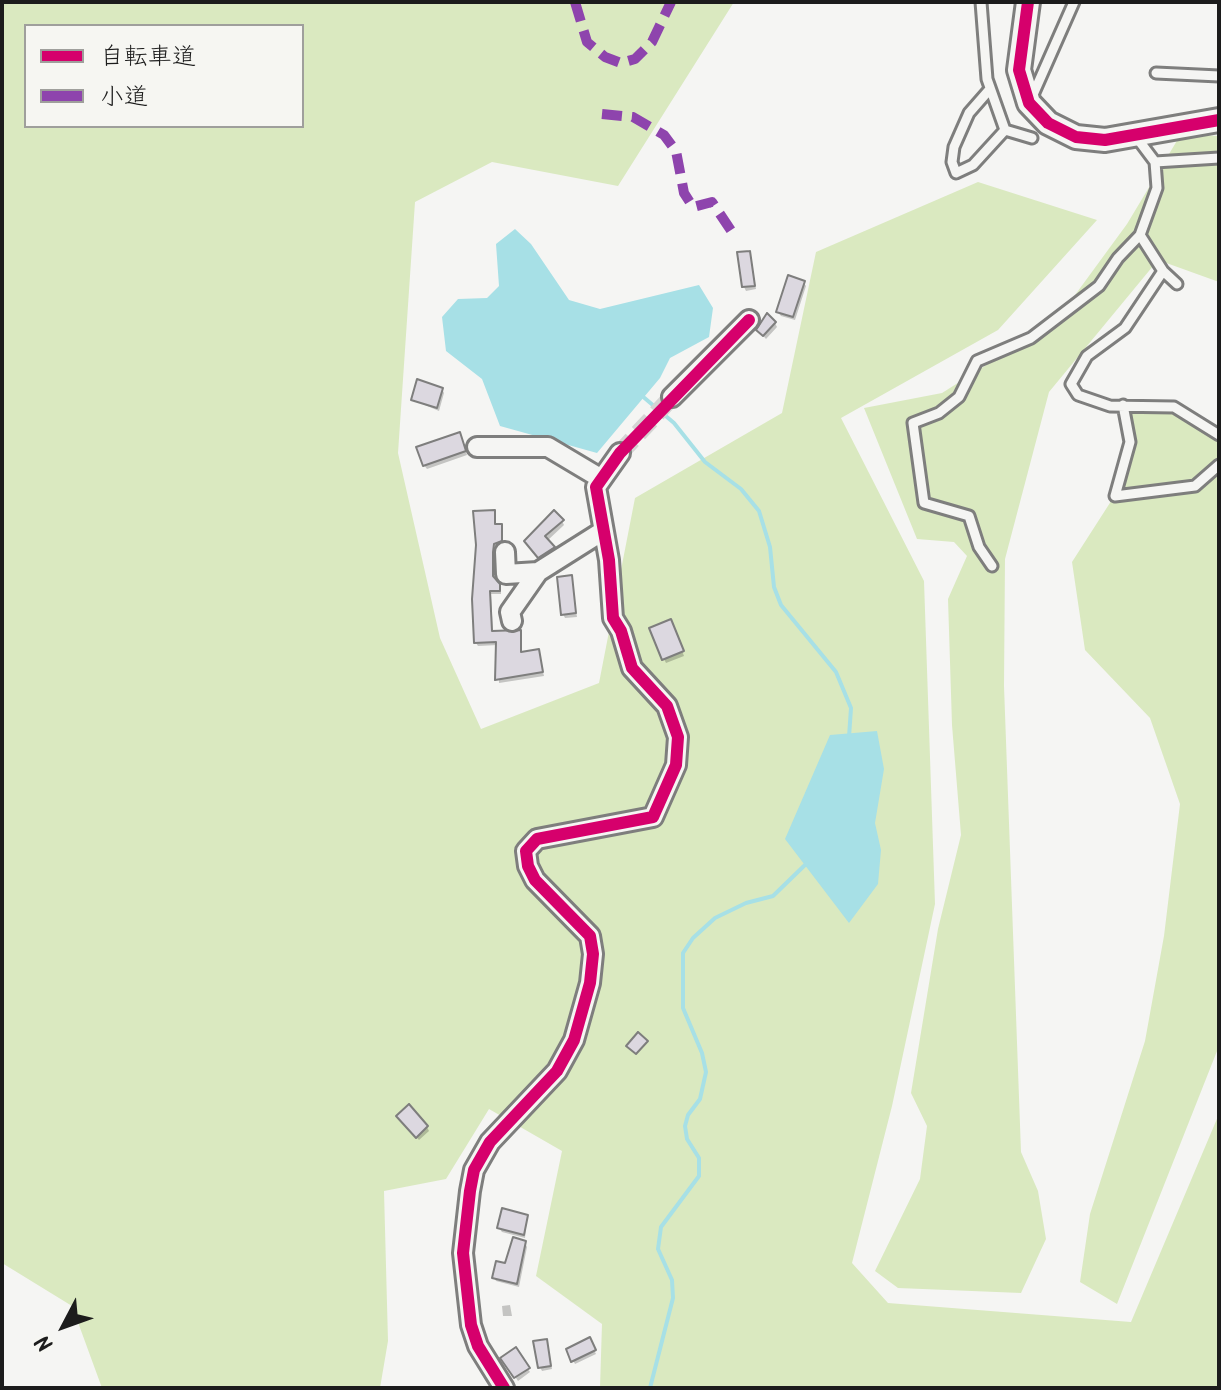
<!DOCTYPE html>
<meta charset="utf-8">
<style>
body{margin:0}
#map{position:relative;width:1221px;height:1390px;overflow:hidden;background:#f5f5f3;font-family:Kalam,"Klee One",sans-serif}
canvas{display:block}
.frame{position:absolute;inset:0;border:4px solid #1c1c1c;pointer-events:none}
.legend{position:absolute;left:24px;top:24px;width:280px;height:104px;box-sizing:border-box;background:#f6f6f2;border:2px solid #9f9f9c;margin:0;padding:10px 14px;list-style:none;font-size:24px;color:#1c1c1c}
.legend li{display:flex;align-items:center;gap:16px;height:40px}
.legend b{width:40px;border:2px solid #9f9f9c}
.north{position:absolute;left:24px;top:1286px;width:80px;height:80px;-webkit-text-stroke:6px #f6f6f2;paint-order:stroke;rotate:229deg;font-size:22px;font-weight:700;line-height:32px;text-align:center;color:#1c1c1c}
.north::after{content:'';display:block;margin:auto;width:28px;height:36px;background:#1c1c1c;clip-path:polygon(50% 0,100% 100%,50% 72%,0 100%)}
</style>
<div id="map">
<canvas width="1221" height="1390"></canvas>
<div class="frame"></div>
<ul class="legend">
<li><b style="height:10px;background:#d6006c"></b>自転車道</li>
<li><b style="height:10px;background:#8e44ad"></b>小道</li>
</ul>
<div class="north">N</div>
</div>
<script>
const ctx = document.querySelector('canvas').getContext('2d');
ctx.lineJoin = 'round';
function paint(path, color) {
  ctx.fillStyle = color;
  ctx.fill(path, 'evenodd');
}
function toPath(rows) {
  const path = new Path2D();
  for (const r of rows) {
    path.moveTo(r[0], r[1]);
    for (let i = 2; i < r.length; i += 2) path.lineTo(r[i], r[i + 1]);
  }
  return path;
}
function trace(path, color, width, dash) {
  ctx.strokeStyle = color;
  ctx.lineWidth = width;
  ctx.lineCap = dash ? 'butt' : 'round';
  ctx.setLineDash(dash || []);
  ctx.stroke(path);
}
paint(toPath([
 [2,2,734,2,618,186,492,162,415,202,398,453,440,638,481,729,599,683,635,498,782,413,816,252,978,182,1097,220,998,330,841,418,924,581,935,904,892,1106,852,1263,888,1303,1131,1322,1219,1114,1219,1388,600,1388,602,1324,536,1276,562,1151,489,1109,446,1179,384,1191,388,1341,380,1388,102,1388,72,1306,2,1263],
 [26,26,302,26,302,126,26,126],
 [1181,134,1219,136,1219,282,1158,260,1049,392,1005,559,1004,686,1021,1152,1038,1191,1046,1239,1021,1293,898,1288,875,1271,920,1179,927,1126,911,1093,938,929,961,835,952,725,948,599,967,556,954,542,917,539,864,408,942,393,1056,321,1127,224],
 [1123,405,1174,407,1219,435,1219,1046,1117,1304,1080,1282,1090,1214,1145,1041,1164,936,1180,804,1150,718,1085,650,1072,562,1115,495,1130,442]
]), '#dae9c0');
paint(toPath([
 [515,229,531,244,569,300,600,309,699,285,713,308,709,337,670,358,660,378,597,453,500,426,482,379,446,351,442,317,458,299,487,298,499,286,496,244],
 [877,731,884,769,875,823,881,850,878,884,849,923,785,839,830,735]
]), '#a7e0e6');
paint(toPath([
 [749,253,756,289,746,291,744,287],
 [803,282,806,286,795,320,781,316,778,312],
 [775,323,777,327,766,339,758,330],
 [442,389,444,393,439,411,413,400],
 [461,439,467,455,427,469,424,465],
 [494,512,496,526,503,530,503,545,496,548,494,557,494,580,501,590,501,594,491,594,493,633,519,632,522,654,538,651,544,676,499,683,498,645,478,646,476,643,475,513],
 [562,521,564,525,547,541,555,552,542,560,528,545],
 [571,577,577,617,565,618,563,614],
 [672,625,684,656,666,663,664,659],
 [401,1120,427,1127,429,1131,419,1140],
 [527,1217,525,1238,502,1232,499,1228],
 [525,1243,527,1247,519,1287,496,1281,494,1277],
 [510,1305,512,1316,503,1316,502,1306],
 [589,1340,596,1354,575,1364,568,1350],
 [548,1345,552,1369,542,1371,540,1367],
 [515,1350,530,1372,518,1381,503,1358]
]), '#0003');
trace(toPath([
 [641,395,674,423,705,462,741,489,759,511,770,547,774,587,781,605,836,672,851,708,849,737],
 [650,1388,673,1298,672,1280,658,1249,661,1227,699,1176,699,1158,687,1139,685,1126,688,1115,700,1099,706,1072,702,1053,683,1008,683,953,693,938,715,918,746,903,773,896,807,863]
]), '#a7e0e6', 4);
const building = toPath([
 [750,251,755,286,742,287,737,252,750,251],
 [788,275,805,281,793,317,776,312,788,275],
 [767,313,776,322,763,336,756,330,767,313],
 [417,379,443,388,437,408,411,400,417,379],
 [460,432,466,451,423,466,416,447,460,432],
 [495,510,495,524,502,524,502,541,494,544,493,552,493,576,500,584,500,591,490,591,492,631,521,630,521,652,539,649,543,672,495,680,496,642,474,643,472,599,476,545,473,511,495,510],
 [554,510,564,520,545,536,555,547,538,558,524,541,554,510],
 [572,575,576,613,561,615,557,577,572,575],
 [671,619,684,651,662,660,649,628,671,619],
 [638,1032,648,1041,636,1054,626,1046,638,1032],
 [409,1104,428,1126,416,1138,396,1116,409,1104],
 [502,1208,528,1215,524,1235,497,1228,502,1208],
 [513,1237,526,1241,517,1284,492,1278,496,1261,505,1263,513,1237],
 [590,1337,596,1350,571,1362,566,1349,590,1337],
 [547,1339,551,1366,538,1368,533,1341,547,1339],
 [516,1347,530,1368,514,1378,500,1358,516,1347]
]);
paint(building, '#dcd8e0');
trace(building, '#7e7e7d', 2);
trace(toPath([
 [620,453,672,397]
]), '#d4d4d3', 18, [18, 9]);
const service = toPath([
 [981,2,987,79,1005,130,1032,138],
 [1156,73,1219,76],
 [990,89,969,113,954,147,952,162,956,173,973,165,1005,130],
 [1032,97,1074,2],
 [1155,162,1219,158],
 [1140,235,1163,271,1177,284],
 [1163,271,1125,328,1087,356,1071,384,1078,395,1110,406,1174,407,1219,435],
 [1123,405,1130,442,1115,496,1195,486,1219,465],
 [992,566,979,547,969,516,924,503,913,423,939,413,959,397,977,361,1031,338,1099,286,1118,258,1140,235,1157,188,1155,162,1137,138]
]);
const minor = toPath([
 [672,397,749,320],
 [477,447,548,447,600,478],
 [505,552,506,574,538,572],
 [512,621,510,612,538,572,603,531],
 [504,1388,478,1346,471,1325,463,1253,470,1191,474,1170,490,1142,557,1071,574,1040,590,983,593,954,590,936,535,880,528,866,526,851,537,839,653,817,676,765,678,737,667,706,632,668,621,631,613,618,609,560,596,487,620,453]
]);
const tertiary = toPath([
 [1028,2,1019,70,1029,103,1048,123,1076,137,1105,140,1219,120]
]);
trace(service, '#7e7e7d', 15);
trace(minor, '#7e7e7d', 24);
trace(tertiary, '#7e7e7d', 28);
trace(service, '#f5f5f3', 9);
trace(minor, '#f5f5f3', 18);
trace(tertiary, '#f5f5f3', 22);
trace(toPath([
 [575,2,587,42,605,57,621,63,635,59,652,42,671,2],
 [602,114,633,117,664,135,676,151,684,193,693,207,712,202,732,232]
]), '#8e44ad', 10, [20, 10]);
trace(toPath([
 [1028,2,1019,70,1029,103,1048,123,1076,137,1105,140,1219,120],
 [504,1388,478,1346,471,1325,463,1253,470,1191,474,1170,490,1142,557,1071,574,1040,590,983,593,954,590,936,535,880,528,866,526,851,537,839,653,817,676,765,678,737,667,706,632,668,621,631,613,618,609,560,596,487,620,453,749,320]
]), '#d6006c', 12);
</script>
